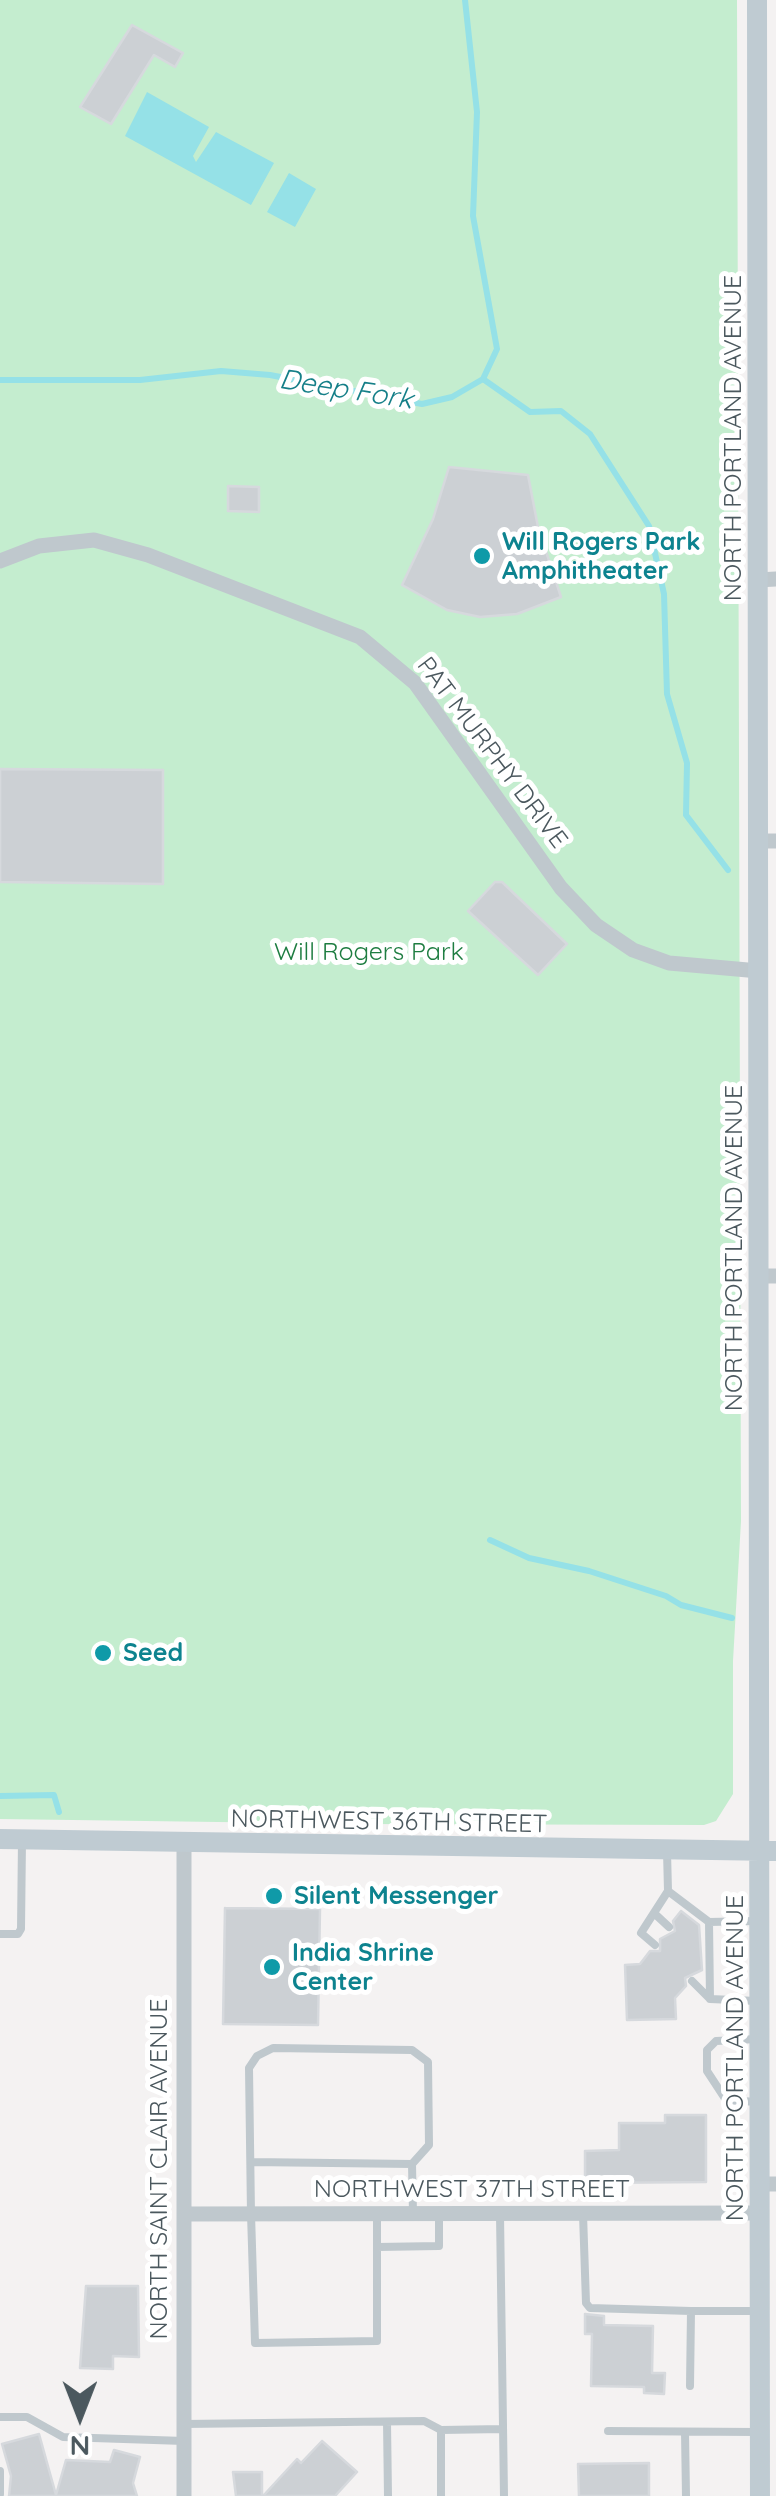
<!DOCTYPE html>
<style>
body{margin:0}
#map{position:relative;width:776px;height:2496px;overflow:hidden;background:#f4f2f2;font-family:Quicksand,sans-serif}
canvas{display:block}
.north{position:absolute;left:30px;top:2366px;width:100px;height:100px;-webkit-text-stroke:8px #fff;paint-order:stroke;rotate:180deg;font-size:28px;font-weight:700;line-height:40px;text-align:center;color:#4b585e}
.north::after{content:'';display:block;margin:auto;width:35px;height:45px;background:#4b585e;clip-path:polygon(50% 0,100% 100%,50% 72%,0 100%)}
</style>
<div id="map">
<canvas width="776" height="2496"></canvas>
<div class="north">N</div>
</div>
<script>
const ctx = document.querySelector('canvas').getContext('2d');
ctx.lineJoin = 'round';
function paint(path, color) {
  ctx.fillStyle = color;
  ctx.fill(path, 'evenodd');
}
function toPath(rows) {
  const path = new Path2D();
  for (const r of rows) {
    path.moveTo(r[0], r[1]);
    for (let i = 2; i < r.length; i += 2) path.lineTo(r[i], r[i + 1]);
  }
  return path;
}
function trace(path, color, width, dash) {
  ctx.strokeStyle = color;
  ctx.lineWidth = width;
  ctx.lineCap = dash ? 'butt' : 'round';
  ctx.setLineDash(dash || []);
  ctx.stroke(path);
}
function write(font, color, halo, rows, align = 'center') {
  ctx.font = font + ' Quicksand,sans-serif';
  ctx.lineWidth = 10;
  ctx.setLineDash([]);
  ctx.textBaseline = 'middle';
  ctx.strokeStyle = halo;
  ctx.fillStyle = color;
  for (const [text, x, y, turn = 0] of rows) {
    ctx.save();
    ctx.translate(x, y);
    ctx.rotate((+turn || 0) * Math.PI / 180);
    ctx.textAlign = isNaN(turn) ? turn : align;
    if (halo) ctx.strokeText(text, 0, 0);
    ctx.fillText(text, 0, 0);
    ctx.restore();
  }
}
paint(toPath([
 [0,0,737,0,741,1521,733,1661,733,1794,716,1821,704,1825,363,1824,0,1819]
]), '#c4edcf');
paint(toPath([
 [147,92,209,127,193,156,196,162,216,132,274,163,251,205,125,136],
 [289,173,316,189,295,227,267,212]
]), '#95e1e7');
trace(toPath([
 [483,379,530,412,561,411,590,434,649,526,664,594,667,694,687,763,686,815,728,870],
 [0,380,140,380,221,371,270,375,422,404,452,397,483,379,497,349,473,216,477,112,465,0],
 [490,1540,529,1558,589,1571,666,1596,681,1605,732,1618],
 [0,1796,54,1795,59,1812]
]), '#95e1e7', 6);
const building = toPath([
 [132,25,183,53,175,67,154,55,111,124,80,107,132,25],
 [449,467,528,475,538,527,561,597,517,614,480,617,447,610,402,585,433,519,449,467],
 [228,486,259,487,259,512,228,511,228,486],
 [0,769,163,770,163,884,0,882,0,769],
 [495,882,502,882,567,944,538,975,468,911,495,882],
 [225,1908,320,1909,318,2025,223,2024,225,1908],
 [681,1911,699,1925,702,1970,685,1978,686,1986,675,1998,676,2019,627,2020,625,1965,640,1964,650,1951,660,1951,660,1939,675,1931,673,1921,681,1911],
 [665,2115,706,2115,706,2182,585,2183,585,2151,619,2150,619,2123,665,2123,665,2115],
 [86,2286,138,2286,139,2357,113,2356,113,2369,80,2368,86,2286],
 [585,2314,604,2316,604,2325,653,2326,652,2373,665,2373,664,2394,644,2393,644,2387,591,2386,592,2334,585,2334,585,2314],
 [39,2434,56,2495,66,2460,110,2462,114,2450,140,2457,133,2483,137,2496,9,2496,11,2476,2,2444,39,2434],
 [322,2441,357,2472,335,2496,263,2496,297,2459,301,2463,322,2441],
 [649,2463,649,2496,579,2496,578,2464,649,2463],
 [233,2472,262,2472,262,2496,236,2496,233,2472]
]);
paint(building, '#ccd0d4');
trace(building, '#d6d9dd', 2.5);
trace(toPath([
 [668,1891,709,1922],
 [655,1914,669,1927],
 [0,1934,18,1934,21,1929,22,1840],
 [655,1945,641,1933,668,1891,667,1851],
 [692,1981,710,1999,757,2001],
 [710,1999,709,1922,756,1921],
 [757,2102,726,2100,707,2071,707,2050,716,2041,757,2039],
 [251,2162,412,2164,429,2145,428,2062,412,2050,273,2048,257,2056,249,2068,251,2214,255,2343,377,2341,377,2214],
 [412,2164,413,2214],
 [500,2214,504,2496],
 [583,2214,586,2303,590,2308,691,2311],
 [377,2247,439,2246,439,2214],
 [690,2386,691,2311,756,2311],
 [0,2417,27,2417,63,2437,184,2441],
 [387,2422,388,2496],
 [184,2424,424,2421,441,2430],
 [608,2431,756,2432],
 [685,2432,686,2496],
 [0,2471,0,2494],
 [441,2496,441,2430,503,2429]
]), '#bfc8cd', 8);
trace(toPath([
 [0,561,39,546,94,540,148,555,360,637,415,683,561,888,596,925,633,950,669,963,759,971],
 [758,580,776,579],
 [759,841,776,841],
 [759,1276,776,1276],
 [184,1842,184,2496],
 [760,2184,776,2184],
 [184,2214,760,2213]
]), '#bfc8cd', 15);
trace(toPath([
 [757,0,760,2496],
 [0,1839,776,1851]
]), '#bfcbd2', 20);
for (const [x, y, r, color] of [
 [482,556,10,"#0f9aa8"],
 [103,1653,10,"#0f9aa8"],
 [274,1896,10,"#0f9aa8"],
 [272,1967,10,"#0f9aa8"]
]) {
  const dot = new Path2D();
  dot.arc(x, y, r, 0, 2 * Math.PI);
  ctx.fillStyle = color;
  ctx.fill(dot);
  trace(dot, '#fff', 4);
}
write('25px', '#4b585e', '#fff', [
 ["NORTH PORTLAND AVENUE",733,438,-90],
 ["PAT MURPHY DRIVE",492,753,53],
 ["NORTH PORTLAND AVENUE",734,1248,-90],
 ["NORTHWEST 36TH STREET",389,1822,1],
 ["NORTH PORTLAND AVENUE",735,2058,-90],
 ["NORTH SAINT CLAIR AVENUE",159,2169,-90],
 ["NORTHWEST 37TH STREET",472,2189]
]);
write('bold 25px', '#0d838f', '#fff', [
 ["Will Rogers Park",502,542],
 ["Amphitheater",502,571],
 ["Seed",123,1653],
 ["Silent Messenger",294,1896],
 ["India Shrine",292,1953],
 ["Center",292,1982]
], 'left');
write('25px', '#1e7d41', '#fff', [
 ["Will Rogers Park",369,952]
]);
write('italic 28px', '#157f88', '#fff', [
 ["Deep Fork",346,390,9]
]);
</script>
